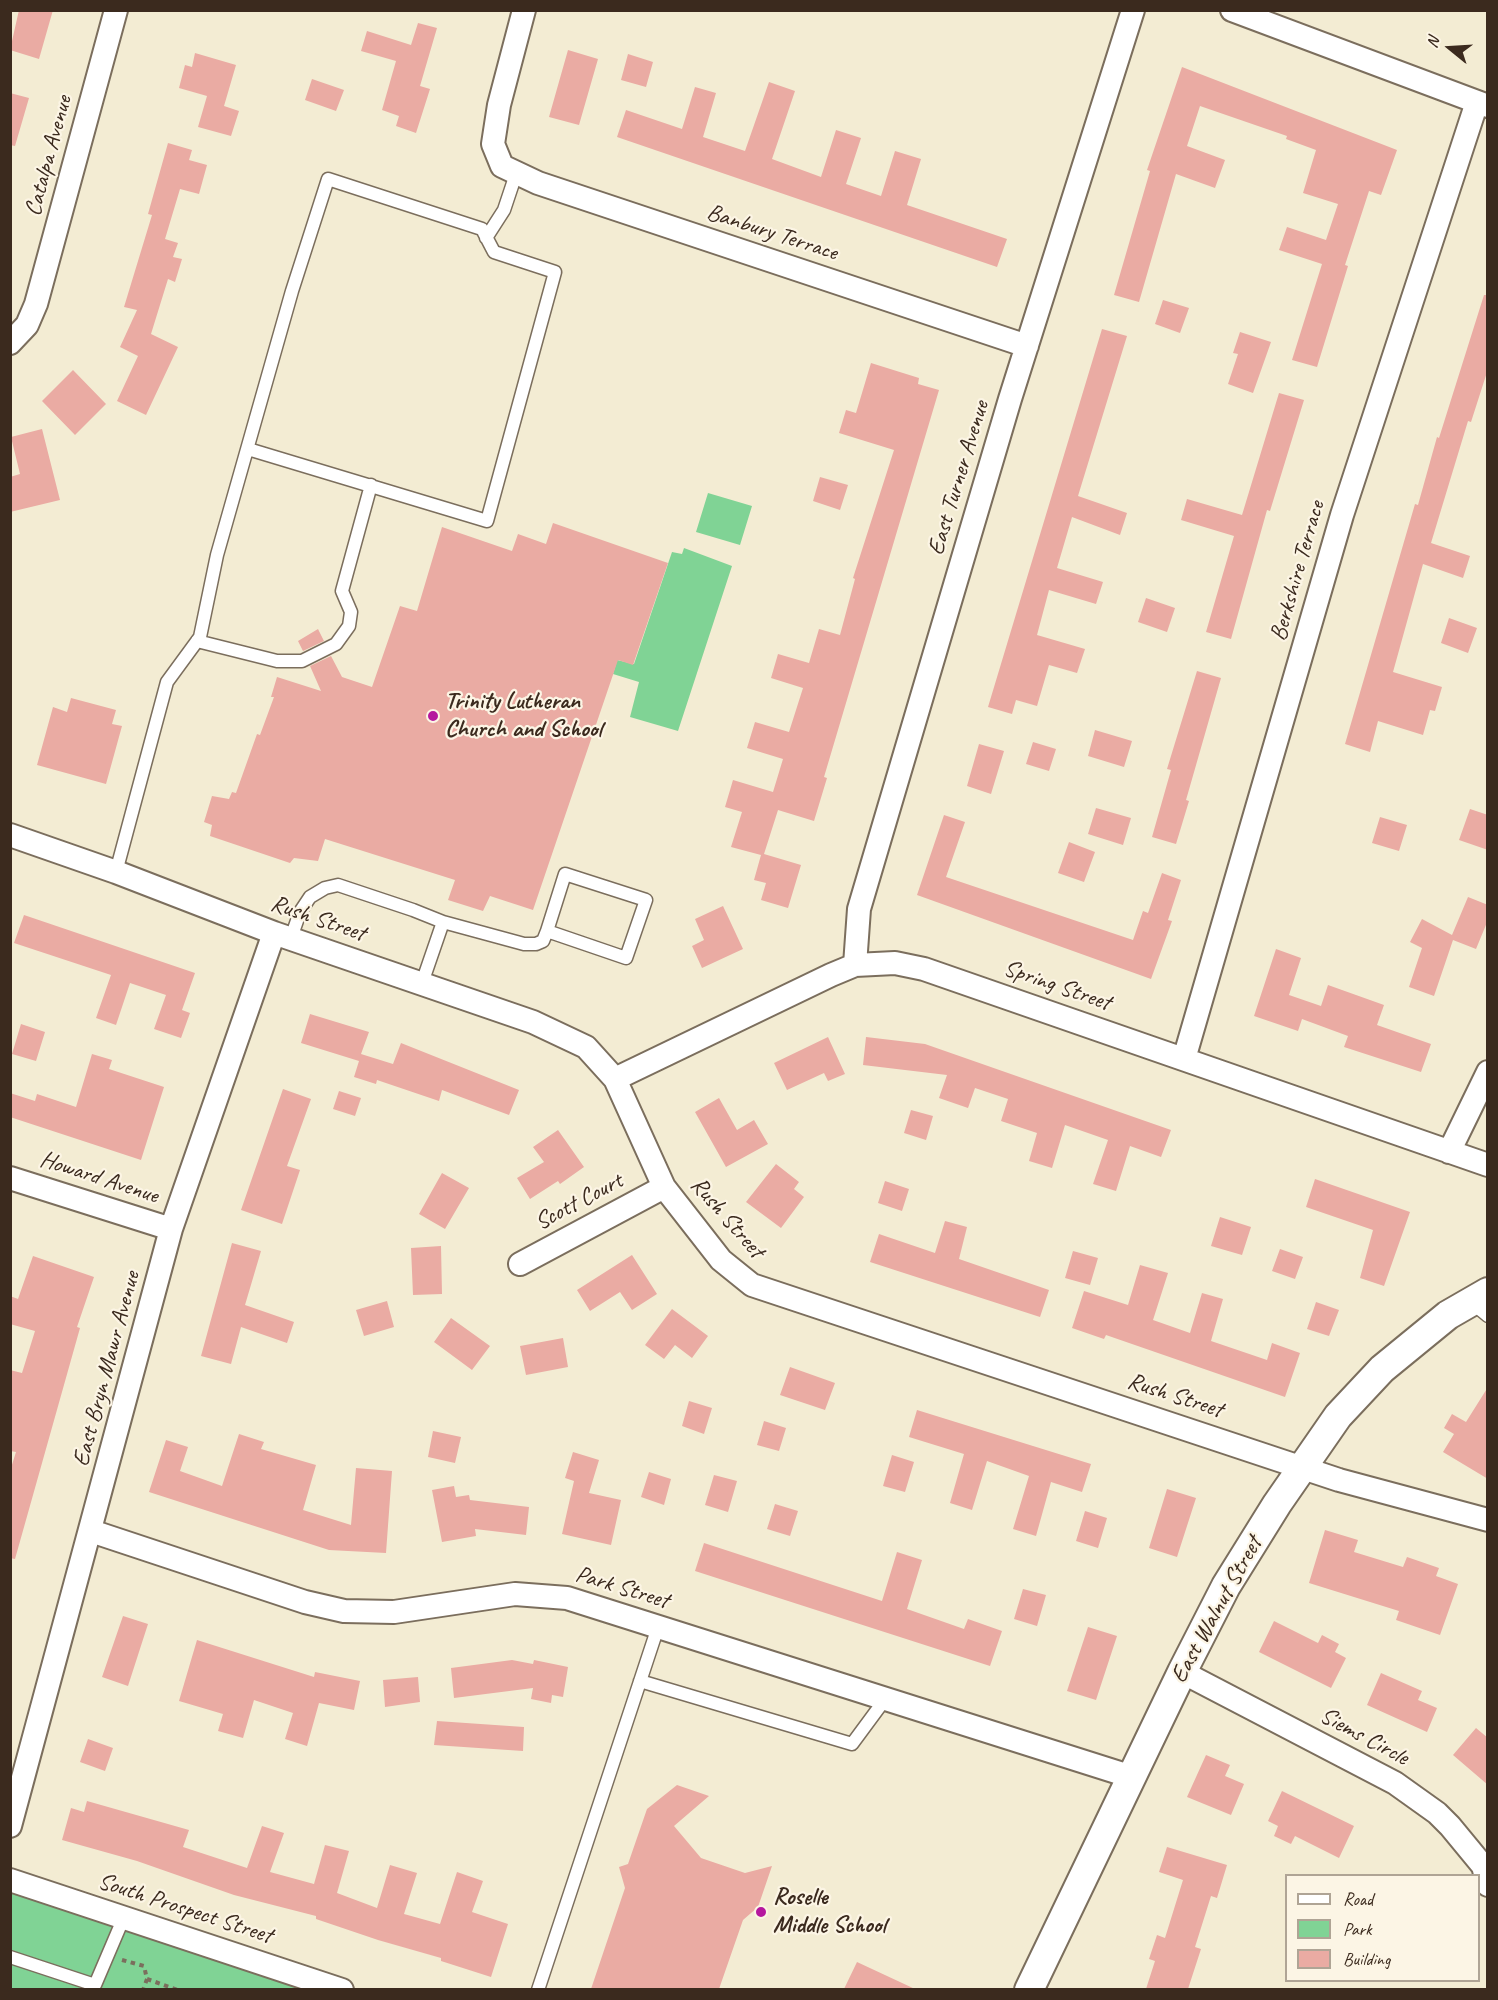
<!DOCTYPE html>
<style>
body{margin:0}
#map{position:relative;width:1498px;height:2000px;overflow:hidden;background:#f3ecd3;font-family:Caveat,sans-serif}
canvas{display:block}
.frame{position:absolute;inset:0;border:12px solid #3b2a1e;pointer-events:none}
.legend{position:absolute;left:1285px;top:1874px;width:195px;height:108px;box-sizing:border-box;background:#fcf5e5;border:2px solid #afa495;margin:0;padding:8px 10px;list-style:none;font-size:18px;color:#3b2a1e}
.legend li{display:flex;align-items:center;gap:12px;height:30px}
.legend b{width:30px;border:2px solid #afa495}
.north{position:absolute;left:1420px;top:18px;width:60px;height:60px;-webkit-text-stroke:4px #fcf5e5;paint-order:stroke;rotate:288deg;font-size:16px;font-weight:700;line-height:24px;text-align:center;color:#3b2a1e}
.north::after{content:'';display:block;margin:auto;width:21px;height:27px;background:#3b2a1e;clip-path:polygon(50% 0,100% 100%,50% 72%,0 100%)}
</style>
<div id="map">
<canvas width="1498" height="2000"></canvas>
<div class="frame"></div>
<ul class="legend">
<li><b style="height:8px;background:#fff"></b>Road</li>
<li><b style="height:16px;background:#80d395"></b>Park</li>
<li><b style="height:16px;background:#eaaba3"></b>Building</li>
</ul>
<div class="north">N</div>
</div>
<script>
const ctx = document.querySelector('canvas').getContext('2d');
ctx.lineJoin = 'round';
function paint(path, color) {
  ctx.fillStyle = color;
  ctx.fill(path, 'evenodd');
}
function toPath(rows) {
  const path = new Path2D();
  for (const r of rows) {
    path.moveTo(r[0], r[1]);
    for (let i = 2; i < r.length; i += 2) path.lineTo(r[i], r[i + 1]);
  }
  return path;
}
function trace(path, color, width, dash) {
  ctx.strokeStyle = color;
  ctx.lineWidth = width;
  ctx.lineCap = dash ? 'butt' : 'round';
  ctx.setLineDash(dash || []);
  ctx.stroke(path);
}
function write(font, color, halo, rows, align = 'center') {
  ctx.font = font + ' Caveat,sans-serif';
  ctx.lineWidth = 4.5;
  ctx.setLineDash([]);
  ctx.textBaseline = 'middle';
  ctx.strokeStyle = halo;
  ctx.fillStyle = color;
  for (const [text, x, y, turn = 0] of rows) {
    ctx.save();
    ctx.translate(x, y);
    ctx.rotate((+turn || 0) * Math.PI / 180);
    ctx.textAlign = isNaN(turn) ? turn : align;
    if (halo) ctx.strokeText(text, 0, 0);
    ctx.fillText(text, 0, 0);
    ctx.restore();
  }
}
paint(toPath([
 [708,493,752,506,740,545,696,532],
 [684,548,732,566,678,731,630,717,639,682,613,674,617,660,634,664,672,552,682,554],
 [11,1881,341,1989,11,1989]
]), '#80d395');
paint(toPath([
 [19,10,53,10,39,59,10,50],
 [418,23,437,28,420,86,430,89,416,133,396,126,399,116,382,110,396,61,361,51,367,31,411,45],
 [568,50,598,59,579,125,549,117],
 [195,53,236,65,224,106,239,111,231,136,198,127,207,96,179,88,185,65,192,67],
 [628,54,653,62,646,87,621,80],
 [1182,67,1397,150,1381,195,1369,191,1345,265,1348,266,1317,367,1292,360,1322,264,1279,250,1287,227,1326,240,1338,204,1303,193,1316,150,1286,139,1287,136,1200,106,1187,146,1225,160,1215,188,1176,174,1139,302,1114,295,1150,171,1147,170],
 [312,79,344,90,336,111,305,100],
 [769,82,795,91,772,159,821,177,836,130,861,138,846,184,881,196,895,151,921,159,907,205,1007,239,997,267,617,137,626,110,682,129,695,87,716,93,703,137,745,151],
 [10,93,29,98,15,146,10,145],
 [168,143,192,150,189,160,207,165,199,194,180,189,165,239,178,243,173,257,182,259,175,282,168,279,151,334,178,347,146,415,117,401,138,356,120,347,137,310,124,307,152,215,148,214],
 [1484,295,1488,295,1488,369,1471,422,1468,421,1431,543,1470,556,1463,578,1423,564,1393,672,1442,687,1435,711,1430,710,1423,735,1378,721,1370,752,1345,744,1415,504,1418,505,1437,437,1439,438],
 [1163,300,1189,308,1180,333,1155,324],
 [1102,329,1127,336,1078,496,1127,513,1120,535,1072,517,1057,568,1103,582,1096,604,1049,590,1037,635,1085,649,1077,673,1049,665,1037,706,1016,700,1012,714,988,707],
 [1240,332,1271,342,1253,393,1228,384,1238,354,1233,353],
 [871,363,919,378,918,384,939,390,824,777,827,778,814,821,778,810,764,854,801,865,788,908,761,900,766,883,754,880,761,855,731,847,742,812,725,807,733,780,773,792,783,759,747,748,755,722,789,732,803,688,771,678,778,654,809,663,819,629,840,635,855,579,853,578,894,450,839,433,846,410,856,413],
 [73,370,106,404,75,435,42,401],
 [1279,393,1304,400,1270,511,1267,510,1231,639,1206,632,1234,536,1181,520,1187,499,1242,515],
 [42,429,60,500,10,512,10,477,20,474,11,437],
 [820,477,848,485,840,510,813,501],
 [553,523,668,563,633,665,618,660,533,910,490,896,483,911,448,900,455,880,325,839,318,861,294,858,290,863,210,836,212,825,204,822,212,796,229,799,232,792,236,793,257,734,260,735,274,697,271,697,277,677,321,691,310,666,331,656,342,677,372,687,400,606,417,611,442,527,512,551,518,534,546,544],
 [1146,598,1175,608,1167,632,1138,622],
 [1449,618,1477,628,1468,653,1441,643],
 [318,629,324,641,303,651,298,641],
 [1197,671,1221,678,1186,800,1189,801,1176,844,1152,837,1171,770,1167,769],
 [71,698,116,710,112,724,122,726,106,784,37,765,53,707,67,712],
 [1095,730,1132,741,1124,767,1088,756],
 [1033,742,1056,749,1049,771,1026,764],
 [979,744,1004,751,991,794,967,786],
 [1096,808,1131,818,1123,845,1088,834],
 [1470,809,1488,815,1488,850,1459,840],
 [944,815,965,822,946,877,1133,940,1143,911,1148,913,1162,873,1181,880,1168,920,1172,921,1151,979,917,895],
 [1380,817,1407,825,1399,851,1372,843],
 [1069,842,1095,852,1084,882,1058,873],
 [1468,897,1488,905,1488,920,1476,949,1453,940,1434,996,1409,987,1422,948,1410,942,1422,919,1452,935],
 [723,906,743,949,702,968,692,946,704,940,695,919],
 [24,915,195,973,182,1010,190,1013,181,1038,154,1029,166,995,130,983,116,1025,96,1018,111,975,14,943],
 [1276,949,1301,958,1289,995,1321,1006,1328,985,1384,1005,1377,1025,1431,1044,1421,1072,1344,1047,1348,1036,1302,1019,1298,1031,1254,1016],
 [310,1014,369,1032,361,1054,393,1064,401,1043,519,1090,509,1115,442,1090,439,1101,377,1080,376,1084,354,1077,359,1061,301,1043],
 [21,1024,45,1032,36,1061,12,1054],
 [828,1037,845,1074,828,1081,824,1073,787,1090,774,1063],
 [866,1037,925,1044,1171,1130,1161,1157,1130,1146,1116,1191,1093,1184,1108,1140,1065,1125,1052,1168,1029,1161,1037,1133,1001,1121,1008,1099,975,1088,968,1108,939,1098,947,1075,863,1065],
 [92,1054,112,1060,109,1069,164,1087,141,1160,10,1117,10,1093,35,1101,37,1094,76,1107],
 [283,1089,311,1099,287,1166,300,1170,282,1224,241,1210],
 [339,1091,361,1098,355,1116,333,1109],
 [719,1098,737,1130,754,1120,768,1144,726,1167,695,1112],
 [911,1110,933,1116,926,1140,904,1133],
 [558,1130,584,1167,560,1184,558,1181,530,1199,517,1178,544,1162,533,1147],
 [776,1164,799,1182,794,1189,804,1197,781,1228,746,1202],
 [442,1173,469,1188,445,1229,419,1214],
 [1315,1179,1410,1212,1384,1286,1360,1278,1373,1230,1306,1207],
 [885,1181,909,1189,902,1211,878,1203],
 [1220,1217,1251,1227,1242,1255,1211,1246],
 [945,1221,967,1227,959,1259,1049,1290,1040,1317,870,1262,879,1234,935,1253],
 [232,1243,261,1251,245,1305,294,1322,287,1343,241,1327,231,1364,201,1356],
 [441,1246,442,1294,413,1295,411,1248],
 [1280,1249,1303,1257,1295,1279,1272,1271],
 [1073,1251,1098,1258,1090,1285,1065,1278],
 [632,1255,657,1294,632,1310,620,1292,590,1311,577,1290],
 [33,1256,94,1277,77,1327,80,1328,15,1559,10,1558,10,1471,16,1452,10,1451,10,1370,22,1373,35,1331,10,1324,10,1296,18,1299],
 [1140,1265,1168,1273,1153,1320,1190,1333,1202,1293,1223,1299,1211,1341,1267,1360,1272,1343,1300,1353,1285,1397,1106,1335,1104,1339,1072,1328,1084,1291,1128,1305],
 [387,1301,394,1327,364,1336,356,1310],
 [1316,1302,1339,1310,1329,1336,1307,1329],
 [672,1309,708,1336,692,1358,675,1345,664,1359,645,1345],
 [451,1318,490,1346,472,1370,434,1342],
 [563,1338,568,1367,526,1375,520,1346],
 [790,1367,835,1383,825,1410,780,1395],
 [1488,1387,1488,1479,1443,1452,1454,1434,1444,1428,1452,1414,1466,1422],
 [689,1401,712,1408,704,1434,682,1426],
 [917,1410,1091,1464,1082,1492,1051,1482,1036,1536,1013,1529,1029,1476,987,1461,972,1510,950,1503,964,1454,909,1437],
 [764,1421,786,1428,779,1451,757,1445],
 [433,1431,461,1437,455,1463,428,1457],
 [239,1434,264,1442,261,1449,316,1465,303,1510,351,1525,356,1468,392,1471,386,1553,329,1550,149,1492,166,1440,188,1447,180,1471,222,1486],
 [573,1452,599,1460,589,1493,621,1500,611,1545,562,1534,574,1481,565,1478],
 [892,1455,914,1462,905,1492,883,1486],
 [649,1472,671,1479,664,1505,641,1497],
 [714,1475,737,1481,728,1512,705,1505],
 [454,1486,456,1497,469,1495,470,1500,529,1507,526,1535,475,1529,476,1536,442,1542,432,1490],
 [1167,1489,1196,1498,1177,1557,1149,1548],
 [775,1504,798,1511,790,1536,767,1529],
 [1085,1511,1107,1518,1098,1548,1076,1541],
 [1325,1530,1358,1540,1354,1552,1403,1567,1407,1557,1439,1568,1436,1576,1458,1584,1440,1635,1396,1620,1399,1611,1309,1583],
 [704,1543,882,1601,897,1552,922,1560,907,1609,964,1629,968,1619,1002,1631,990,1666,695,1571],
 [1023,1589,1046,1595,1037,1626,1014,1619],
 [123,1616,148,1624,128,1686,102,1677],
 [1274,1621,1318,1643,1322,1635,1339,1644,1335,1652,1346,1658,1331,1688,1259,1652],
 [1088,1627,1117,1636,1096,1700,1067,1691],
 [197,1640,314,1677,315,1672,360,1681,354,1710,319,1703,307,1746,285,1739,293,1713,254,1700,243,1738,218,1731,223,1714,179,1701],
 [512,1660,533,1664,534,1660,568,1667,563,1697,552,1695,551,1703,531,1699,533,1688,454,1698,451,1668],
 [1381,1673,1422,1691,1418,1700,1437,1708,1427,1732,1367,1705],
 [418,1677,420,1702,385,1707,383,1680],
 [437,1721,524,1727,523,1751,434,1745],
 [1476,1728,1488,1738,1488,1785,1453,1755],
 [88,1739,113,1748,105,1771,80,1762],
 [1206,1755,1230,1765,1225,1776,1244,1784,1231,1815,1187,1797],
 [677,1785,709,1796,674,1826,701,1858,745,1873,772,1866,758,1907,743,1920,719,1989,591,1989,625,1888,619,1867,628,1864,647,1809],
 [1282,1791,1354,1826,1339,1858,1295,1836,1291,1844,1274,1836,1278,1826,1268,1821],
 [87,1801,189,1830,183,1847,247,1868,262,1826,284,1833,270,1872,314,1884,325,1845,349,1851,337,1893,377,1908,390,1865,417,1873,404,1914,440,1924,457,1872,483,1881,472,1912,508,1924,491,1977,441,1961,441,1958,378,1940,316,1919,316,1916,234,1895,137,1861,62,1840,71,1808,84,1812],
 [1167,1847,1227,1865,1217,1898,1211,1896,1195,1947,1201,1949,1188,1989,1146,1989,1155,1961,1149,1959,1157,1935,1165,1938,1183,1880,1159,1872],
 [857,1962,915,1989,844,1989]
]), '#eaaba3');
const service = toPath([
 [486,238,504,210,516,174],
 [197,641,277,661,302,661,336,644,349,626,351,612,342,591,371,485],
 [116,872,167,682,200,637,217,555,292,291,328,179,482,229,494,252,555,272,487,521,248,449],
 [443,922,524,944,536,944,543,941,547,931,626,958,646,900,565,874,547,931],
 [291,938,300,912,310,897,325,888,338,885,413,910,443,922,422,983],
 [1471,1302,1488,1316],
 [640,1681,852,1744,886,1698],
 [10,1957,95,1985,124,1917],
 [538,1990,658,1627]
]);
const minor = toPath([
 [524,10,499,105,493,144,502,166,538,183,1027,346],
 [1232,10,1488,106],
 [10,343,27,325,36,304,116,10],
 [10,835,116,872,274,933,533,1022,586,1047,615,1079,664,1187,721,1260,752,1285,1339,1480,1488,1520],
 [855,965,859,909,1010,399,1133,10],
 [1184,1059,1342,515,1477,102],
 [615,1079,831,975,855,965,895,963,924,969,1488,1165],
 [1449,1152,1488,1072],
 [10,1178,171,1229],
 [520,1264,664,1187],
 [91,1531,305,1602,344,1611,394,1612,515,1594,567,1598,1129,1776],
 [1182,1672,1395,1783,1437,1813,1450,1826,1483,1866,1488,1885],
 [10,1826,171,1229,274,933],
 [10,1880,342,1990]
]);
const tertiary = toPath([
 [1029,1990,1182,1672,1226,1586,1277,1504,1338,1416,1382,1369,1448,1315,1488,1292]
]);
trace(service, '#7b6e5d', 15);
trace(minor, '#7b6e5d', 26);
trace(tertiary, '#7b6e5d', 32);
trace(toPath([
 [122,1960,144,1966,147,1979,143,1990],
 [147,1979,178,1990]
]), '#7b6e5d', 4, [4.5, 4.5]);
trace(service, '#fff', 12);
trace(minor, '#fff', 22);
trace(tertiary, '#fff', 28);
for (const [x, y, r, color] of [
 [433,716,6,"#b5179e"],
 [761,1912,6,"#b5179e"]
]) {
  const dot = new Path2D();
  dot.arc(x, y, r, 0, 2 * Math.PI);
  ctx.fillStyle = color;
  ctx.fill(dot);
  trace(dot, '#fcf5e5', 2);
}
write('24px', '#3b2a1e', '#fcf5e5', [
 ["Catalpa Avenue",49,156,-75],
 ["Banbury Terrace",772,233,18],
 ["East Turner Avenue",959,478,-73],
 ["Berkshire Terrace",1298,571,-74],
 ["Rush Street",318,919,19],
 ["Spring Street",1057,986,19],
 ["Howard Avenue",99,1178,18],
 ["Scott Court",579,1202,-28],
 ["Rush Street",727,1218,49],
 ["East Bryn Mawr Avenue",107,1369,-75],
 ["Rush Street",1175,1396,18],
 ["Park Street",622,1588,17],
 ["East Walnut Street",1217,1610,-61],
 ["Siems Circle",1364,1737,28],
 ["South Prospect Street",185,1909,18]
]);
write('bold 24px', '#3b2a1e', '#fcf5e5', [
 ["Trinity Lutheran",445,702],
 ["Church and School",445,730],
 ["Roselle",773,1898],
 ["Middle School",773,1926]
], 'left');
</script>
